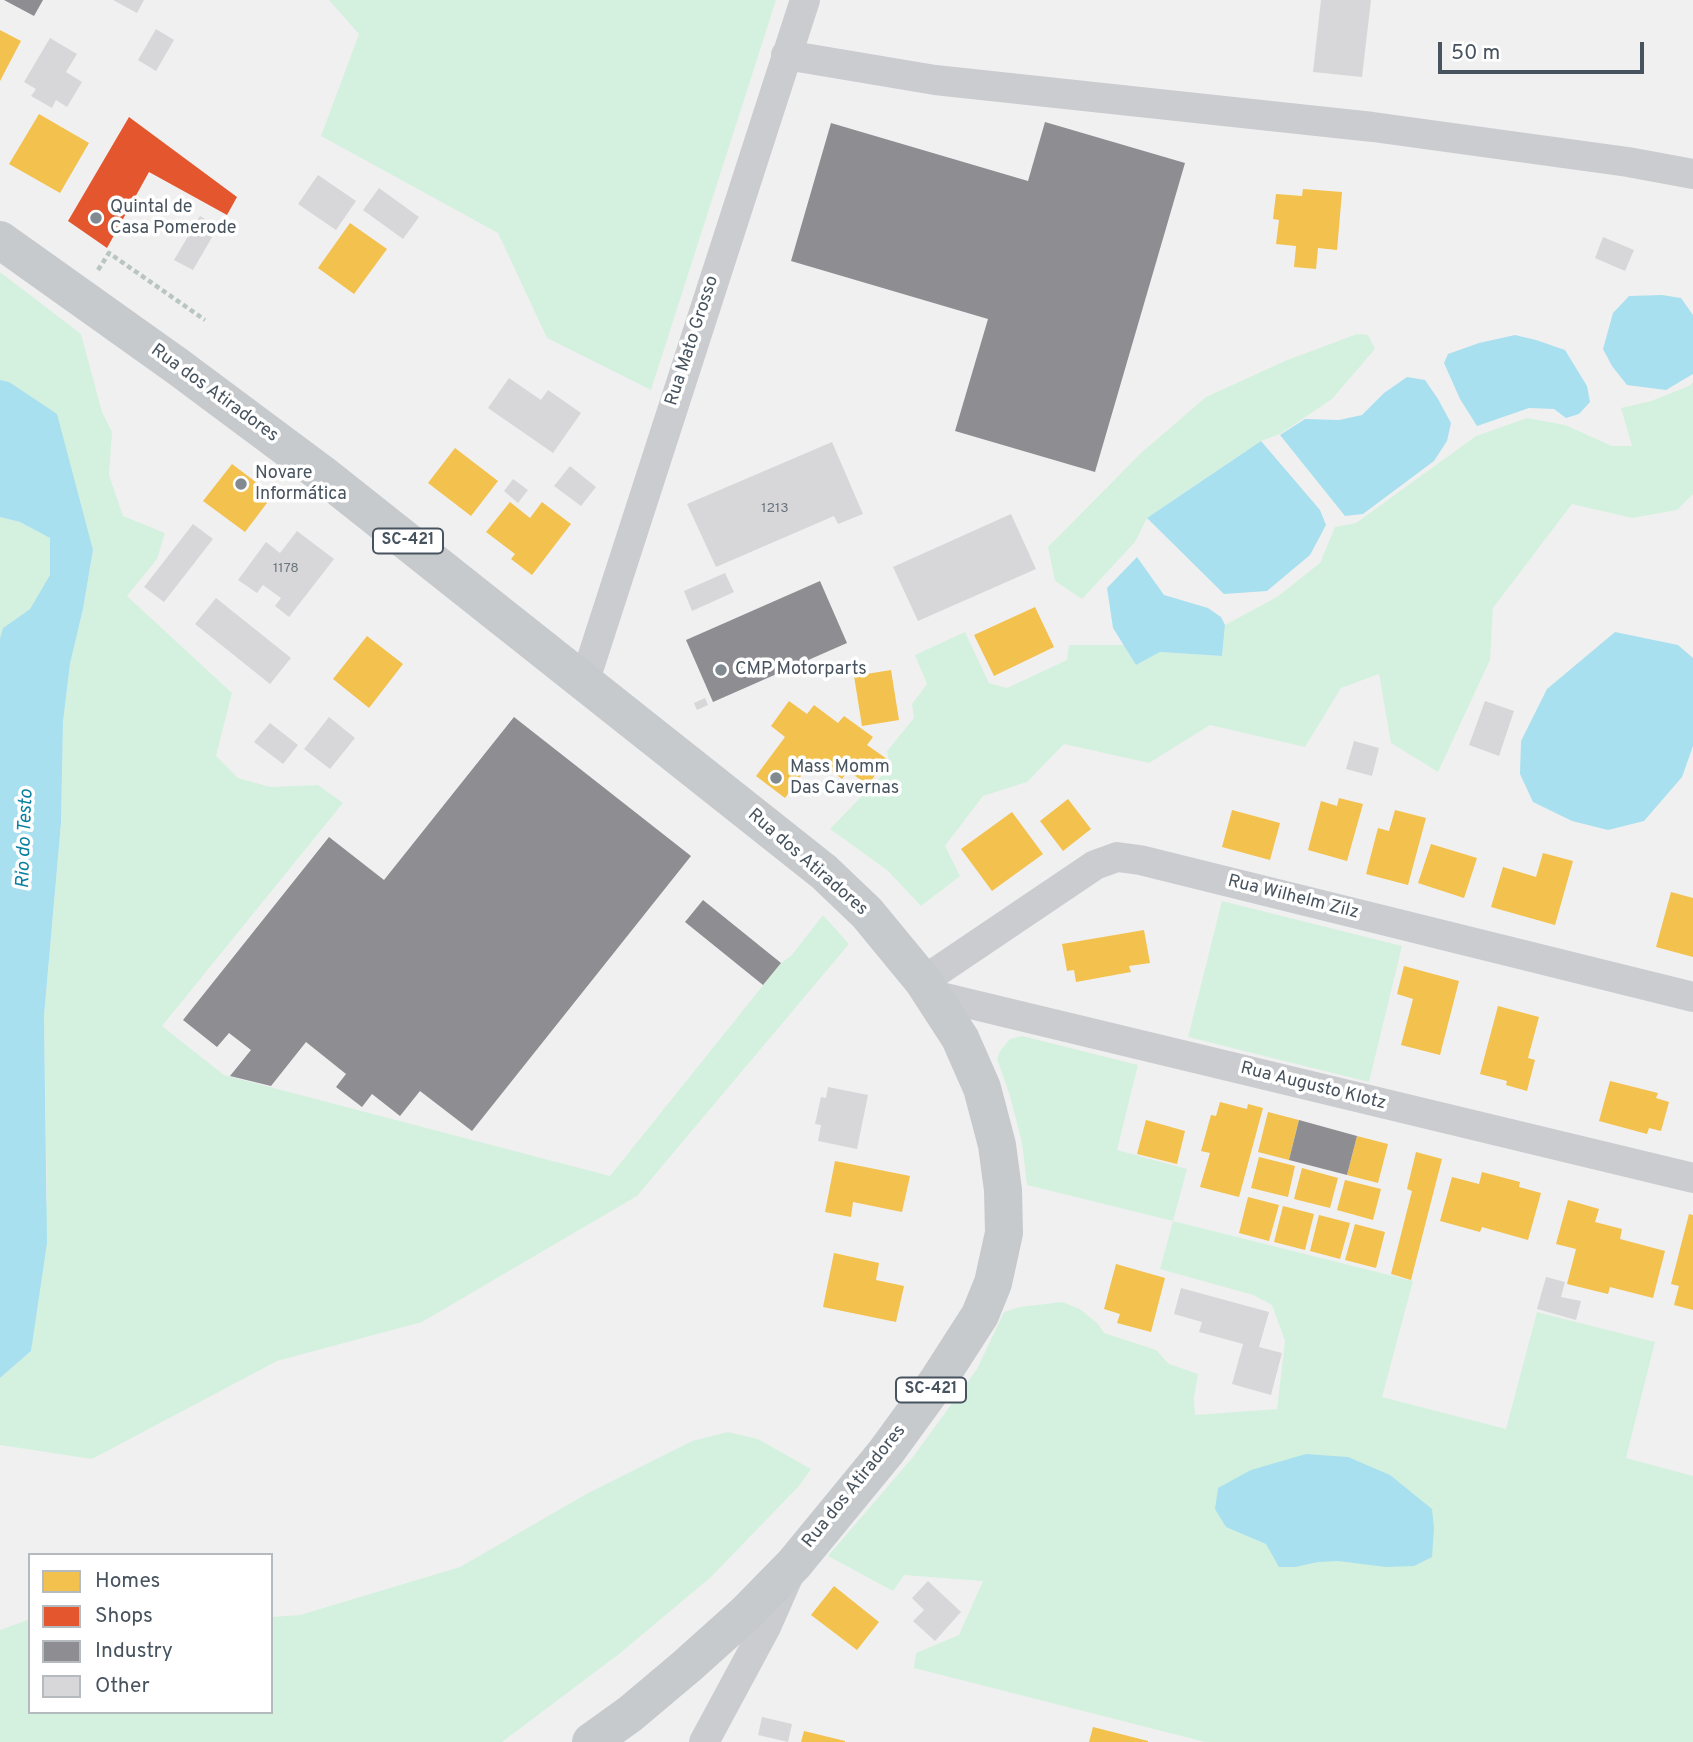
<!DOCTYPE html>
<meta charset="utf-8">
<style>
body{margin:0}
#map{position:relative;width:1693px;height:1742px;overflow:hidden;background:#f1f0f0;font-family:Overpass,sans-serif}
canvas{display:block}
.legend{position:absolute;left:28px;top:1553px;width:245px;height:161px;box-sizing:border-box;background:#fff;border:2px solid #b5babf;margin:0;padding:9px 12px;list-style:none;font-size:21px;color:#47535e}
.legend li{display:flex;align-items:center;gap:14px;height:35px}
.legend b{width:35px;border:2px solid #b5babf}
.scale{position:absolute;left:1438px;top:42px;width:206px;height:32px;box-sizing:border-box;border:4px solid #47535e;border-top:0;padding-left:9px;font-size:21px;line-height:24px;white-space:nowrap;color:#47535e;-webkit-text-stroke:5px #fff;paint-order:stroke}
</style>
<div id="map">
<canvas width="1693" height="1742"></canvas>
<ul class="legend">
<li><b style="height:19px;background:#f2c14e"></b>Homes</li>
<li><b style="height:19px;background:#e4572e"></b>Shops</li>
<li><b style="height:19px;background:#8d8d92"></b>Industry</li>
<li><b style="height:19px;background:#d7d7d9"></b>Other</li>
</ul>
<div class="scale">50 m</div>
</div>
<script>
const ctx = document.querySelector('canvas').getContext('2d');
ctx.lineJoin = 'round';
function paint(path, color) {
  ctx.fillStyle = color;
  ctx.fill(path, 'evenodd');
}
function toPath(rows) {
  const path = new Path2D();
  for (const r of rows) {
    path.moveTo(r[0], r[1]);
    for (let i = 2; i < r.length; i += 2) path.lineTo(r[i], r[i + 1]);
  }
  return path;
}
function trace(path, color, width, dash) {
  ctx.strokeStyle = color;
  ctx.lineWidth = width;
  ctx.lineCap = dash ? 'butt' : 'round';
  ctx.setLineDash(dash || []);
  ctx.stroke(path);
}
function write(font, color, halo, rows, align = 'center') {
  ctx.font = font + ' Overpass,sans-serif';
  ctx.lineWidth = 7;
  ctx.setLineDash([]);
  ctx.textBaseline = 'middle';
  ctx.strokeStyle = halo;
  ctx.fillStyle = color;
  for (const [text, x, y, turn = 0] of rows) {
    ctx.save();
    ctx.translate(x, y);
    ctx.rotate((+turn || 0) * Math.PI / 180);
    ctx.textAlign = isNaN(turn) ? turn : align;
    if (halo) ctx.strokeText(text, 0, 0);
    ctx.fillText(text, 0, 0);
    ctx.restore();
  }
}
paint(toPath([
 [329,0,776,0,651,390,547,338,498,233,321,136,359,34],
 [0,272,81,334,102,412,112,432,109,475,123,516,165,533,157,559,127,596,232,693,216,756,238,778,270,787,318,785,343,803,162,1026,224,1075,610,1176,781,963,791,956,823,915,849,944,637,1196,422,1322,277,1361,92,1459,0,1445,0,1378,31,1351,47,1200,44,1016,61,823,63,722,70,664,83,609,93,550,76,491,9,382,0,380],
 [1357,334,1368,335,1375,349,1332,399,1280,434,1261,441,1147,518,1135,542,1082,599,1055,581,1048,547,1141,453,1206,397,1285,361],
 [1693,382,1693,494,1677,510,1632,518,1572,504,1493,608,1490,660,1438,772,1391,743,1379,674,1341,688,1305,747,1210,725,1149,763,1064,744,1027,782,983,796,945,846,960,876,921,906,887,870,830,829,890,767,887,751,914,718,912,704,927,684,915,655,965,632,989,683,1007,688,1067,660,1069,645,1124,645,1136,665,1160,652,1222,656,1225,625,1277,597,1320,563,1335,527,1356,523,1476,436,1527,418,1565,425,1612,446,1632,446,1621,408,1651,401,1689,386],
 [0,517,20,522,50,538,50,576,30,609,3,628,0,638],
 [1222,901,1402,946,1369,1082,1188,1037],
 [1022,1036,1138,1065,1117,1150,1187,1169,1173,1221,1413,1281,1382,1397,1506,1429,1537,1312,1655,1342,1626,1458,1693,1476,1693,1742,1205,1742,914,1668,916,1653,959,1635,983,1581,904,1575,893,1591,828,1556,913,1457,977,1369,1004,1312,1020,1307,1062,1302,1080,1309,1098,1324,1104,1333,1156,1350,1169,1364,1198,1374,1194,1398,1195,1415,1277,1409,1285,1341,1272,1305,1253,1295,1160,1269,1173,1221,1027,1185,1022,1143,1010,1096,997,1059,1000,1051,1010,1039],
 [728,1432,758,1439,811,1469,799,1486,711,1577,619,1654,502,1742,0,1742,0,1630,30,1619,30,1712,271,1712,271,1617,300,1615,460,1567,588,1493,692,1441]
]), '#d4f1df');
paint(toPath([
 [1662,295,1681,298,1693,315,1693,374,1666,390,1627,385,1612,366,1603,349,1613,313,1629,296],
 [1515,335,1536,340,1565,350,1587,386,1590,402,1579,414,1566,418,1554,409,1529,408,1477,426,1460,399,1444,363,1448,354,1479,343],
 [1407,377,1425,380,1438,399,1451,423,1447,441,1434,461,1363,514,1345,516,1280,435,1305,419,1339,420,1362,415,1384,393],
 [0,380,9,382,57,414,93,550,83,609,70,664,63,722,61,823,44,1016,47,1243,31,1351,0,1378,0,638,3,628,30,609,50,575,50,538,20,522,0,517],
 [1261,441,1320,510,1326,525,1310,555,1267,591,1224,594,1147,518],
 [1137,557,1164,595,1208,608,1221,617,1225,625,1222,656,1160,652,1136,665,1113,628,1107,588],
 [1615,632,1678,645,1693,658,1693,746,1682,777,1644,821,1608,830,1572,821,1533,802,1520,774,1521,741,1547,689],
 [1306,1454,1348,1457,1390,1475,1432,1509,1434,1528,1432,1557,1414,1566,1386,1567,1338,1561,1318,1562,1295,1567,1279,1567,1266,1544,1226,1527,1215,1509,1218,1488,1251,1470]
]), '#a8e0ef');
paint(toPath([
 [0,30,21,41,0,81],
 [39,114,89,143,60,193,9,164],
 [1303,189,1342,192,1337,250,1318,248,1316,269,1294,267,1296,246,1276,244,1279,220,1273,219,1276,194,1302,196],
 [350,223,387,249,354,294,318,268],
 [455,448,498,481,471,516,428,483],
 [232,464,273,495,245,532,203,501],
 [510,502,530,518,542,502,571,524,532,575,511,559,515,554,486,532],
 [1035,607,1054,647,994,676,974,635],
 [367,636,403,664,369,708,333,679],
 [891,670,899,720,862,726,854,676],
 [789,701,807,714,814,705,838,723,844,716,873,737,867,745,887,759,868,785,848,771,842,779,814,758,785,798,756,776,785,737,771,726],
 [1339,798,1363,804,1347,861,1308,850,1321,801,1337,806],
 [1068,799,1091,829,1063,851,1040,821],
 [1232,810,1280,823,1270,860,1222,847],
 [1395,810,1426,818,1408,885,1366,874,1378,828,1389,831],
 [1012,812,1043,854,992,891,961,849],
 [1431,844,1477,858,1464,898,1418,883],
 [1543,853,1573,861,1555,925,1491,907,1503,867,1536,877],
 [1671,892,1693,898,1693,957,1656,947],
 [1144,930,1150,963,1129,966,1131,972,1076,982,1074,970,1067,971,1062,944],
 [1404,966,1459,981,1440,1055,1401,1045,1413,999,1397,994],
 [1498,1006,1539,1017,1528,1058,1535,1060,1527,1091,1506,1085,1507,1081,1480,1074],
 [1610,1081,1658,1093,1656,1098,1669,1102,1661,1131,1649,1128,1647,1134,1599,1121],
 [1220,1102,1247,1109,1248,1104,1263,1108,1239,1197,1200,1187,1210,1153,1201,1151,1211,1115,1216,1116],
 [1268,1112,1299,1120,1289,1160,1258,1152],
 [1146,1120,1185,1131,1177,1164,1137,1154],
 [1357,1136,1388,1144,1378,1183,1347,1175],
 [1416,1152,1442,1159,1411,1280,1391,1274,1412,1191,1407,1189],
 [1259,1157,1295,1166,1288,1197,1251,1188],
 [835,1161,910,1176,902,1212,853,1202,851,1217,825,1212],
 [1302,1168,1338,1178,1330,1208,1294,1199],
 [1482,1172,1520,1182,1519,1187,1541,1193,1528,1240,1482,1227,1480,1232,1440,1221,1452,1177,1479,1184],
 [1345,1180,1381,1189,1373,1220,1337,1210],
 [1248,1197,1279,1205,1269,1241,1239,1233],
 [1568,1200,1599,1209,1595,1222,1622,1229,1620,1239,1665,1251,1653,1298,1610,1287,1608,1294,1567,1284,1576,1249,1556,1244],
 [1283,1206,1314,1214,1305,1250,1274,1242],
 [1689,1214,1693,1215,1693,1310,1674,1305,1679,1286,1671,1284],
 [1319,1215,1350,1223,1340,1259,1310,1251],
 [1355,1224,1385,1232,1376,1268,1345,1260],
 [834,1253,879,1263,876,1280,904,1286,896,1322,823,1307],
 [1116,1264,1165,1278,1151,1332,1117,1323,1120,1314,1104,1309],
 [834,1586,879,1622,857,1650,811,1615],
 [1093,1727,1148,1741,1148,1742,1089,1742],
 [804,1731,845,1741,845,1742,801,1742]
]), '#f2c14e');
paint(toPath([
 [129,117,237,197,227,215,149,172,107,248,68,221]
]), '#e4572e');
paint(toPath([
 [4,0,43,0,34,16],
 [1045,122,1185,163,1095,472,955,431,988,319,791,261,831,123,1028,181],
 [820,581,847,643,713,702,686,640],
 [514,717,691,856,472,1131,420,1091,400,1116,372,1094,362,1107,336,1087,346,1074,306,1042,271,1086,230,1076,251,1050,229,1033,217,1047,183,1020,329,837,384,880],
 [703,900,781,963,763,985,685,922],
 [1299,1120,1357,1136,1347,1175,1289,1160]
]), '#8d8d92');
paint(toPath([
 [113,0,144,0,137,13],
 [1321,0,1371,0,1362,77,1313,72],
 [156,29,174,40,156,71,138,60],
 [50,38,77,54,66,72,82,82,67,107,56,100,52,108,31,96,36,89,24,82],
 [318,175,356,201,336,230,298,204],
 [379,188,419,217,403,239,363,210],
 [200,216,218,227,193,270,174,260],
 [1603,237,1634,250,1625,271,1595,258],
 [509,378,541,400,548,390,581,413,553,453,488,408],
 [832,442,863,514,838,524,834,516,716,567,687,504],
 [570,466,596,487,581,506,554,486],
 [513,479,528,490,518,503,504,491],
 [1011,514,1036,569,918,621,893,567],
 [193,524,213,539,164,602,144,587],
 [297,531,334,559,289,617,275,606,281,598,263,585,257,593,238,580,266,542,280,553],
 [725,573,734,592,692,611,684,591],
 [216,598,291,658,270,684,195,624],
 [705,698,708,705,697,710,694,703],
 [1485,701,1514,711,1499,756,1469,745],
 [329,717,355,738,330,769,304,749],
 [270,723,298,745,283,764,254,742],
 [1354,741,1379,748,1372,776,1346,769],
 [828,1087,868,1095,857,1149,818,1141,821,1125,815,1124,821,1097,826,1098],
 [1546,1277,1565,1282,1561,1297,1581,1301,1576,1320,1537,1309],
 [1181,1288,1269,1312,1259,1347,1282,1353,1271,1395,1232,1384,1243,1344,1199,1332,1202,1322,1174,1314],
 [928,1581,961,1612,935,1641,913,1621,924,1610,912,1598],
 [762,1717,792,1724,788,1742,758,1735]
]), '#d7d7d9');
trace(toPath([
 [98,270,109,253,205,320]
]), '#b8c5c0', 4.5, [5, 3.5]);
trace(toPath([
 [786,55,935,80,1373,127,1628,162,1693,174],
 [584,683,805,0],
 [923,981,1095,865,1117,857,1140,860,1693,997],
 [933,995,1693,1178],
 [704,1742,766,1627,788,1577]
]), '#cacccf', 30);
trace(toPath([
 [0,240,177,366,322,474,824,872,867,913,923,981,960,1038,982,1088,997,1145,1003,1190,1004,1233,993,1283,980,1315,937,1382,886,1452,794,1564,745,1614,687,1666,630,1714,591,1742]
]), '#c6cacd', 38);
for (const [x, y, r, color] of [
 [96,218,7,"#828a91"],
 [241,484,7,"#828a91"],
 [721,670,7,"#828a91"],
 [776,778,7,"#828a91"]
]) {
  const dot = new Path2D();
  dot.arc(x, y, r, 0, 2 * Math.PI);
  ctx.fillStyle = color;
  ctx.fill(dot);
  trace(dot, '#fff', 2.5);
}
write('14px', '#6c767e', null, [
 ["1213",775,509],
 ["1178",286,569]
]);
for (const [x, y, w] of [
 [408,541,70],
 [931,1390,70]
]) {
  const box = new Path2D();
  box.roundRect(x - w / 2, y - 12.5, w, 25, 5);
  ctx.fillStyle = '#fff';
  ctx.fill(box);
  trace(box, '#47535e', 2);
}
write('bold 16px', '#47535e', null, [
 ["SC-421",408,541],
 ["SC-421",931,1390]
]);
write('18px', '#47535e', '#fff', [
 ["Quintal de",110,208],
 ["Casa Pomerode",110,229],
 ["Novare",255,474],
 ["Informática",255,495],
 ["CMP Motorparts",735,670],
 ["Mass Momm",790,768],
 ["Das Cavernas",790,789]
], 'left');
write('18px', '#47535e', '#fff', [
 ["Rua Mato Grosso",693,341,-72],
 ["Rua dos Atiradores",214,394,36],
 ["Rua dos Atiradores",807,863,41],
 ["Rua Wilhelm Zilz",1293,898,14],
 ["Rua Augusto Klotz",1313,1087,14],
 ["Rua dos Atiradores",855,1487,-51]
]);
write('italic 19px', '#0980a0', '#fff', [
 ["Rio do Testo",26,839,-88]
]);
</script>
